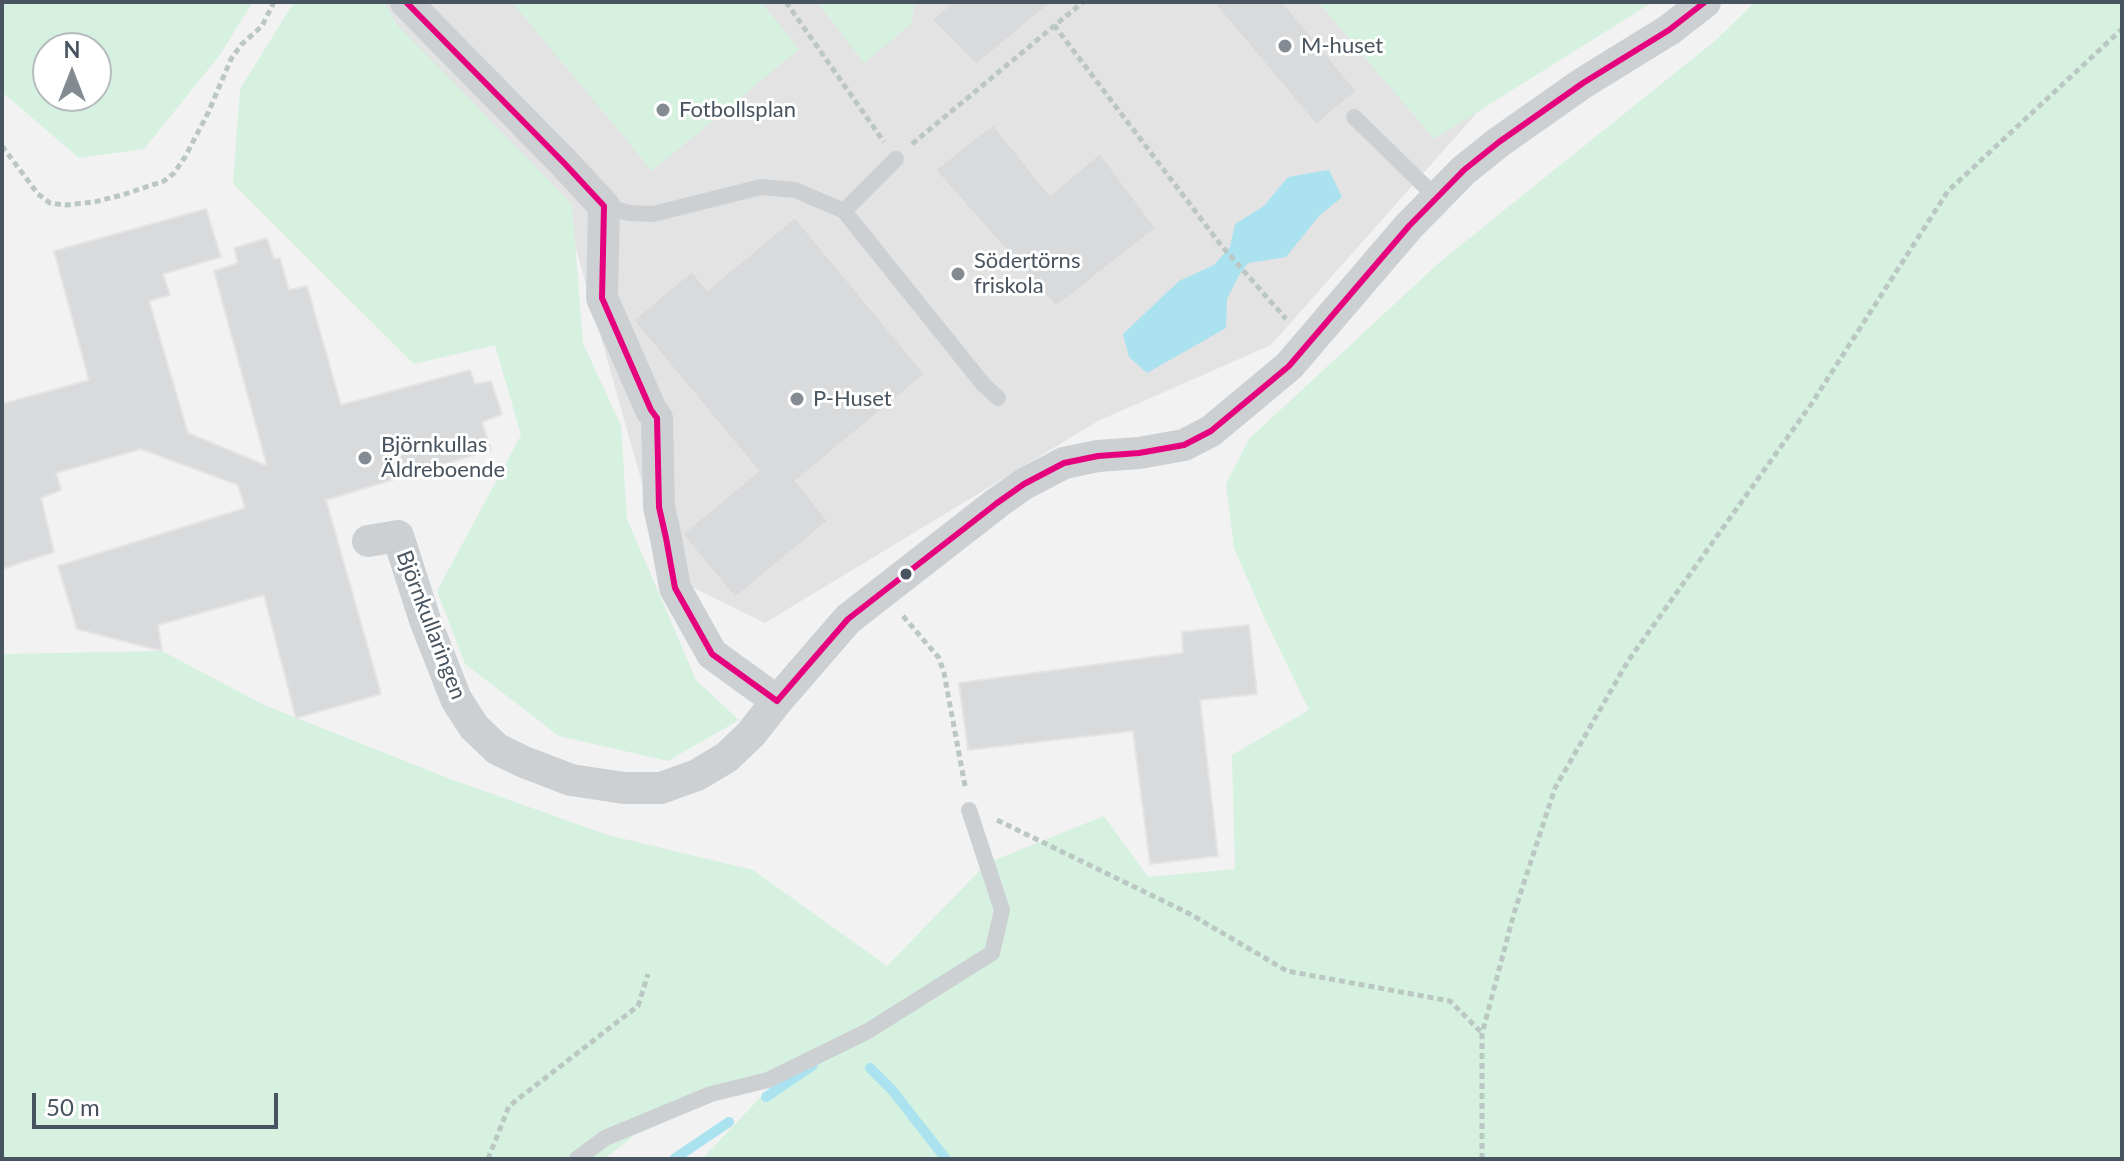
<!DOCTYPE html>
<meta charset="utf-8">
<style>
body{margin:0}
#map{position:relative;width:2124px;height:1161px;overflow:hidden;background:#f2f2f2;font-family:Lato,sans-serif}
canvas{display:block}
.frame{position:absolute;inset:0;border:4px solid #48545f;pointer-events:none}
.north{position:absolute;left:32px;top:32px;width:80px;height:80px;box-sizing:border-box;background:#fff;border:2px solid #b6bbbf;border-radius:50%;rotate:0deg;font-size:22px;font-weight:700;line-height:32px;text-align:center;color:#48545f}
.north::after{content:'';display:block;margin:auto;width:28px;height:36px;background:#848b92;clip-path:polygon(50% 0,100% 100%,50% 72%,0 100%)}
.scale{position:absolute;left:32px;top:1093px;width:246px;height:36px;box-sizing:border-box;border:4px solid #48545f;border-top:0;padding-left:10px;font-size:24px;line-height:28px;white-space:nowrap;color:#48545f;-webkit-text-stroke:6px #fff;paint-order:stroke}
</style>
<div id="map">
<canvas width="2124" height="1161"></canvas>
<div class="frame"></div>
<div class="north">N</div>
<div class="scale">50 m</div>
</div>
<script>
const ctx = document.querySelector('canvas').getContext('2d');
ctx.lineJoin = 'round';
function paint(path, color) {
  ctx.fillStyle = color;
  ctx.fill(path, 'evenodd');
}
function toPath(rows) {
  const path = new Path2D();
  for (const r of rows) {
    path.moveTo(r[0], r[1]);
    for (let i = 2; i < r.length; i += 2) path.lineTo(r[i], r[i + 1]);
  }
  return path;
}
function trace(path, color, width, dash) {
  ctx.strokeStyle = color;
  ctx.lineWidth = width;
  ctx.lineCap = dash ? 'butt' : 'round';
  ctx.setLineDash(dash || []);
  ctx.stroke(path);
}
function write(font, color, halo, rows, align = 'center') {
  ctx.font = font + ' Lato,sans-serif';
  ctx.lineWidth = 6;
  ctx.setLineDash([]);
  ctx.textBaseline = 'middle';
  ctx.strokeStyle = halo;
  ctx.fillStyle = color;
  for (const [text, x, y, turn = 0] of rows) {
    ctx.save();
    ctx.translate(x, y);
    ctx.rotate((+turn || 0) * Math.PI / 180);
    ctx.textAlign = isNaN(turn) ? turn : align;
    if (halo) ctx.strokeText(text, 0, 0);
    ctx.fillText(text, 0, 0);
    ctx.restore();
  }
}
paint(toPath([
 [343,2,1561,2,1498,89,1271,345,1098,421,765,623,668,575,563,203]
]), '#e4e3e4');
paint(toPath([
 [2,2,253,2,219,56,144,149,79,158,2,92],
 [96,48,96,96,48,96,48,48],
 [294,2,384,2,397,25,572,204,583,343,621,426,627,519,696,680,739,720,668,761,559,736,465,664,437,591,521,435,495,345,414,364,233,184,240,89],
 [512,2,761,2,799,49,652,171],
 [817,2,915,2,911,24,864,63],
 [1318,2,1653,2,1434,139],
 [1755,2,2122,2,2122,1159,702,1159,791,1065,635,1135,604,1159,2,1159,2,654,162,651,264,705,453,780,608,835,753,870,887,966,987,863,1104,816,1148,877,1235,869,1232,755,1309,710,1264,617,1234,548,1226,484,1249,439,1441,261,1716,40]
]), '#d6f1e0');
paint(toPath([
 [1329,170,1342,197,1319,216,1286,257,1248,263,1239,275,1227,299,1226,328,1147,373,1129,357,1123,334,1179,281,1214,265,1230,247,1235,224,1264,206,1288,177]
]), '#aae2f0');
trace(toPath([
 [870,1068,892,1090,946,1159],
 [766,1097,813,1065],
 [674,1159,729,1122]
]), '#aae2f0', 10);
const building = toPath([
 [952,2,1052,2,976,65,932,20,952,2],
 [1213,2,1283,2,1357,91,1316,125,1213,2],
 [993,124,1050,195,1100,153,1156,228,1056,307,935,170,993,124],
 [206,209,221,257,163,274,170,295,149,301,188,433,267,466,214,271,238,263,234,248,267,238,274,259,280,258,289,290,307,286,341,405,470,370,475,384,491,381,502,414,482,422,491,450,326,500,381,694,296,718,264,595,158,625,162,651,77,629,58,566,245,508,238,485,141,449,56,473,61,490,41,498,54,552,2,569,2,404,89,380,54,251,206,209],
 [795,217,925,374,796,481,828,521,735,598,682,534,758,471,633,320,692,271,707,290,795,217],
 [1249,625,1257,694,1200,700,1218,856,1150,864,1133,731,968,750,959,683,1183,653,1182,632,1249,625]
]);
paint(building, '#d9dadc');
trace(building, '#e4e4e5', 2);
trace(toPath([
 [786,2,884,142],
 [1054,25,1220,244,1286,319],
 [912,144,1083,2],
 [2,146,38,194,50,203,65,205,94,202,122,195,164,181,174,173,185,157,208,113,231,59,242,44,262,26,274,2],
 [903,616,939,658,944,673,965,786],
 [997,820,1190,914,1287,971,1450,1001,1482,1033],
 [488,1159,509,1106,638,1006,648,974],
 [1482,1159,1482,1034,1514,913,1555,788,1628,661,1812,403,1948,191,2122,29]
]), '#bbc7c3', 5, [6, 4]);
trace(toPath([
 [1354,117,1437,198],
 [604,206,629,213,653,214,761,187,795,190,844,211,983,384,998,398],
 [844,211,896,159],
 [577,1159,605,1138,711,1094,768,1080,868,1031,992,953,1002,910,969,810]
]), '#cdd0d3', 16);
trace(toPath([
 [406,2,565,164,604,206,602,298,651,410,657,418,659,507,666,538,675,588,712,654,777,701,848,619,997,503,1024,484,1064,463,1098,456,1139,453,1184,445,1211,431,1289,366,1409,226,1464,170,1499,142,1583,83,1669,30,1705,2],
 [368,541,398,536,425,620,456,699,474,727,497,749,524,762,571,780,624,788,661,788,697,775,727,757,751,734,777,701]
]), '#cdd0d3', 32);
trace(toPath([
 [406,2,565,164,604,206,602,298,651,410,657,418,659,507,666,538,675,588,712,654,777,701,848,619,997,503,1024,484,1064,463,1098,456,1139,453,1184,445,1211,431,1289,366,1409,226,1464,170,1499,142,1583,83,1669,30,1705,2]
]), '#e5007d', 6);
for (const [x, y, r, color] of [
 [1285,46,8,"#848b92"],
 [663,110,8,"#848b92"],
 [958,274,8,"#848b92"],
 [797,399,8,"#848b92"],
 [365,458,8,"#848b92"],
 [906,574,7,"#48545f"]
]) {
  const dot = new Path2D();
  dot.arc(x, y, r, 0, 2 * Math.PI);
  ctx.fillStyle = color;
  ctx.fill(dot);
  trace(dot, '#fff', 3);
}
write('22px', '#48545f', '#fff', [
 ["M-huset",1301,46],
 ["Fotbollsplan",679,110],
 ["Södertörns",974,261],
 ["friskola",974,286],
 ["P-Huset",813,399],
 ["Björnkullas",381,445],
 ["Äldreboende",381,470]
], 'left');
write('22px', '#48545f', '#fff', [
 ["Björnkullaringen",431,625,69]
]);
</script>
